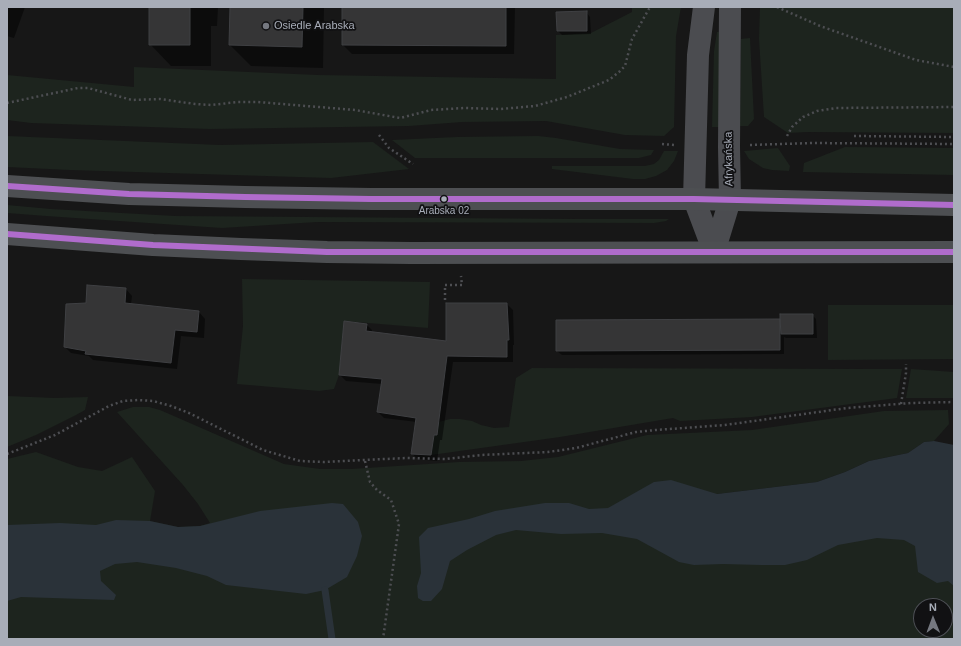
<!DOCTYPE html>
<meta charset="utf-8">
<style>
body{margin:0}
#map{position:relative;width:961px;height:646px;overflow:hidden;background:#171717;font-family:Arial,sans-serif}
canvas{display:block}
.frame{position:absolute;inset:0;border:8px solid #a8adb8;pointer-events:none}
.north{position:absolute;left:913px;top:598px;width:40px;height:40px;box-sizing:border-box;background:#111113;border:1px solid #4d4f55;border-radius:50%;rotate:359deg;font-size:11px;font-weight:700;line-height:16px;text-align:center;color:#a8adb8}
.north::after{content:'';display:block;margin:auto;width:14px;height:18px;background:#757880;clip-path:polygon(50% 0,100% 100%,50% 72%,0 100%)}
</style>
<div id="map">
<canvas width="961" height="646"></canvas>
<div class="frame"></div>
<div class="north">N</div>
</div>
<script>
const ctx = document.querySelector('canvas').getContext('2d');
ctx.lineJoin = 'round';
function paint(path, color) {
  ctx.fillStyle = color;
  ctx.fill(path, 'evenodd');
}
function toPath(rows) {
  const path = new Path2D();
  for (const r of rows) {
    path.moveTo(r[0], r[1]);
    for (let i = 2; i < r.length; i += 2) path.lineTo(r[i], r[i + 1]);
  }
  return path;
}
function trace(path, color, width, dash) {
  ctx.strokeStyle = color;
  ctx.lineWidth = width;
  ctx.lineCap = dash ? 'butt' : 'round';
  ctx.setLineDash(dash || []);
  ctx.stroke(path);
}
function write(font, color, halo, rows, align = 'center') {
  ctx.font = font + ' Arial,sans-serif';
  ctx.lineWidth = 3.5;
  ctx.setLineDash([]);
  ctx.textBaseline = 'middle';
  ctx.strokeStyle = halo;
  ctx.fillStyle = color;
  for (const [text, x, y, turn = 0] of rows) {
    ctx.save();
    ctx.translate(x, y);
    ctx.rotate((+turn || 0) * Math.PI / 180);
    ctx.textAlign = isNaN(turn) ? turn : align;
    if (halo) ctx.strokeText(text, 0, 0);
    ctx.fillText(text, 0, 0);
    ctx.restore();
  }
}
paint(toPath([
 [632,7,681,7,676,36,674,127,664,136,625,135,546,121,462,122,409,126,210,129,31,123,7,120,7,75,134,87,134,67,318,75,556,79,556,35,591,33,632,12],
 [760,7,954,7,954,133,807,132,788,133,764,117,759,39],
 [717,32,721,32,720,127,712,127,714,51],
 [750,38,754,119,748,126,740,126,741,39],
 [7,136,220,145,373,142,409,169,331,178,70,170,7,167],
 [538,136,556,138,620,149,654,150,651,155,639,158,415,158,392,140,457,137],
 [845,147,954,148,954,175,803,172,804,163],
 [778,148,790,166,789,171,772,170,763,168,749,159,744,151],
 [664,151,678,151,674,161,667,170,656,176,645,179,633,179,552,169,552,166,645,166,654,164,659,160],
 [7,205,51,209,175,216,576,219,669,219,666,221,654,223,317,222,222,228,46,216,7,213],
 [242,279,430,282,428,328,344,321,339,375,334,389,319,391,237,384,243,326],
 [828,305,954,305,954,359,828,360],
 [532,368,864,369,902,369,897,398,752,417,680,421,673,418,560,437,431,455,434,435,438,422,450,419,460,419,472,421,481,425,494,428,509,427,516,378],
 [911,369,954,372,954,398,906,398],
 [7,396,55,398,88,397,85,410,76,415,36,435,7,447],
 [133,407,149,407,160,410,284,464,320,469,351,469,459,462,521,461,558,457,647,435,752,430,884,411,948,410,949,424,934,441,924,442,908,453,869,461,845,472,817,482,717,494,859,520,954,559,954,639,7,639,7,587,194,537,7,540,7,459,36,452,78,467,102,471,132,457,155,491,150,521,178,527,200,526,210,523,198,504,183,485,117,412],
 [921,606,945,606,945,630,921,630]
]), '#1d241e');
paint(toPath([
 [934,441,954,445,954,586,948,581,937,583,918,572,915,546,904,540,877,538,838,545,807,560,785,565,761,565,723,564,694,565,679,562,637,539,602,533,561,534,516,530,496,535,467,550,450,561,442,589,431,601,423,601,418,598,417,586,421,573,419,537,428,528,469,519,495,511,545,503,569,503,589,509,608,508,654,482,671,480,717,494,817,482,845,472,869,461,908,453,924,442],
 [332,503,343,504,358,522,362,536,357,556,347,577,325,590,306,594,226,585,207,576,176,568,137,562,115,564,100,571,101,581,116,595,114,600,21,597,7,601,7,525,60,523,96,525,116,520,150,521,178,527,200,526,260,511]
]), '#2a3239');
paint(toPath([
 [7,7,25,7,14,38,7,36],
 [150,7,218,7,217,26,211,26,211,66,171,66,150,44],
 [231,7,324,7,323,68,251,66,230,45],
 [343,7,515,7,514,54,352,54,343,45],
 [586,12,590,17,591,34,562,35,558,31],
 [126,289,132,296,131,304,199,312,205,319,204,338,181,336,177,369,93,360,89,356,71,353,65,347,87,304],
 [507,304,513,310,514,345,513,345,513,362,453,362,442,440,440,440,437,461,418,459,412,454,417,422,384,418,378,412,382,384,346,381,340,375,366,324,372,330,372,332,447,342],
 [812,315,816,319,817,338,786,338,784,337,784,354,562,355,557,351,557,321,781,320]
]), '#0007');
trace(toPath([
 [325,590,332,639]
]), '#2a3239', 7);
const building = toPath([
 [149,7,190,7,190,45,149,45,149,7],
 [230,7,303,7,302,47,229,45,230,7],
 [342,7,506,7,506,46,342,45,342,7],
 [587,11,587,31,557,31,556,12,587,11],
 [87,285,126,288,125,303,199,311,197,332,175,330,171,363,85,354,86,351,64,347,66,304,86,303,87,285],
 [446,303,507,303,509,340,507,340,507,357,447,356,437,435,434,435,431,455,411,454,416,418,377,412,382,379,339,375,344,321,367,324,366,331,446,341,446,303],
 [780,314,813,314,813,334,781,334,780,319,780,350,556,351,556,320,780,319,780,314]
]);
paint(building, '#353536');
trace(building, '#3f4043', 1);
trace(toPath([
 [777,7,820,26,916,60,954,67],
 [7,103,78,88,88,88,132,100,160,99,195,104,211,105,238,102,258,102,355,110,400,118,431,110,464,108,501,109,535,106,567,97,609,80,619,72,625,66,632,39,650,7],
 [379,135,389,148,413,164],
 [787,136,792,127,803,117,817,111,836,108,954,107],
 [854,136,954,137],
 [662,144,674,145],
 [750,145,812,143,954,144],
 [445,300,445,285,462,285,461,276],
 [901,404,906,373,906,364],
 [7,454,55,435,109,406,123,401,138,400,153,401,171,406,189,413,263,450,300,461,323,462,406,458,446,459,481,455,548,452,576,448,636,432,656,430,725,425,847,408,911,403,954,402],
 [365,461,370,482,377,490,391,500,399,524,383,639]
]), '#4d4e52', 2.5, [2, 3]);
trace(toPath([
 [704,7,698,55,694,199,714,252],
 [714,252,730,200,729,147,730,7]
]), '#4b4c50', 22);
trace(toPath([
 [7,186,129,194,245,197,371,199,694,199,954,205],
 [7,234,153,245,241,249,327,252,411,253,954,252]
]), '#4d4f52', 22);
trace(toPath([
 [7,186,129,194,245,197,371,199,694,199,954,205],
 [7,234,153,245,327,252,954,252]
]), '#b06ccc', 6);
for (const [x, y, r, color] of [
 [266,26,4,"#757880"],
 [444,199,3.5,"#a8adb8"]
]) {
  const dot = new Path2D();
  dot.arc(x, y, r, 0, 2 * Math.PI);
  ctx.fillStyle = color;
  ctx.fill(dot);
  trace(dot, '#111113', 1.5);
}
write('10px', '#a8adb8', '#111113', [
 ["Arabska 02",444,211]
]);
write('11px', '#a8adb8', '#111113', [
 ["Osiedle Arabska",274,26]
], 'left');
write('11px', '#a8adb8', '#111113', [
 ["Afrykańska",729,159,-91]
]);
</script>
